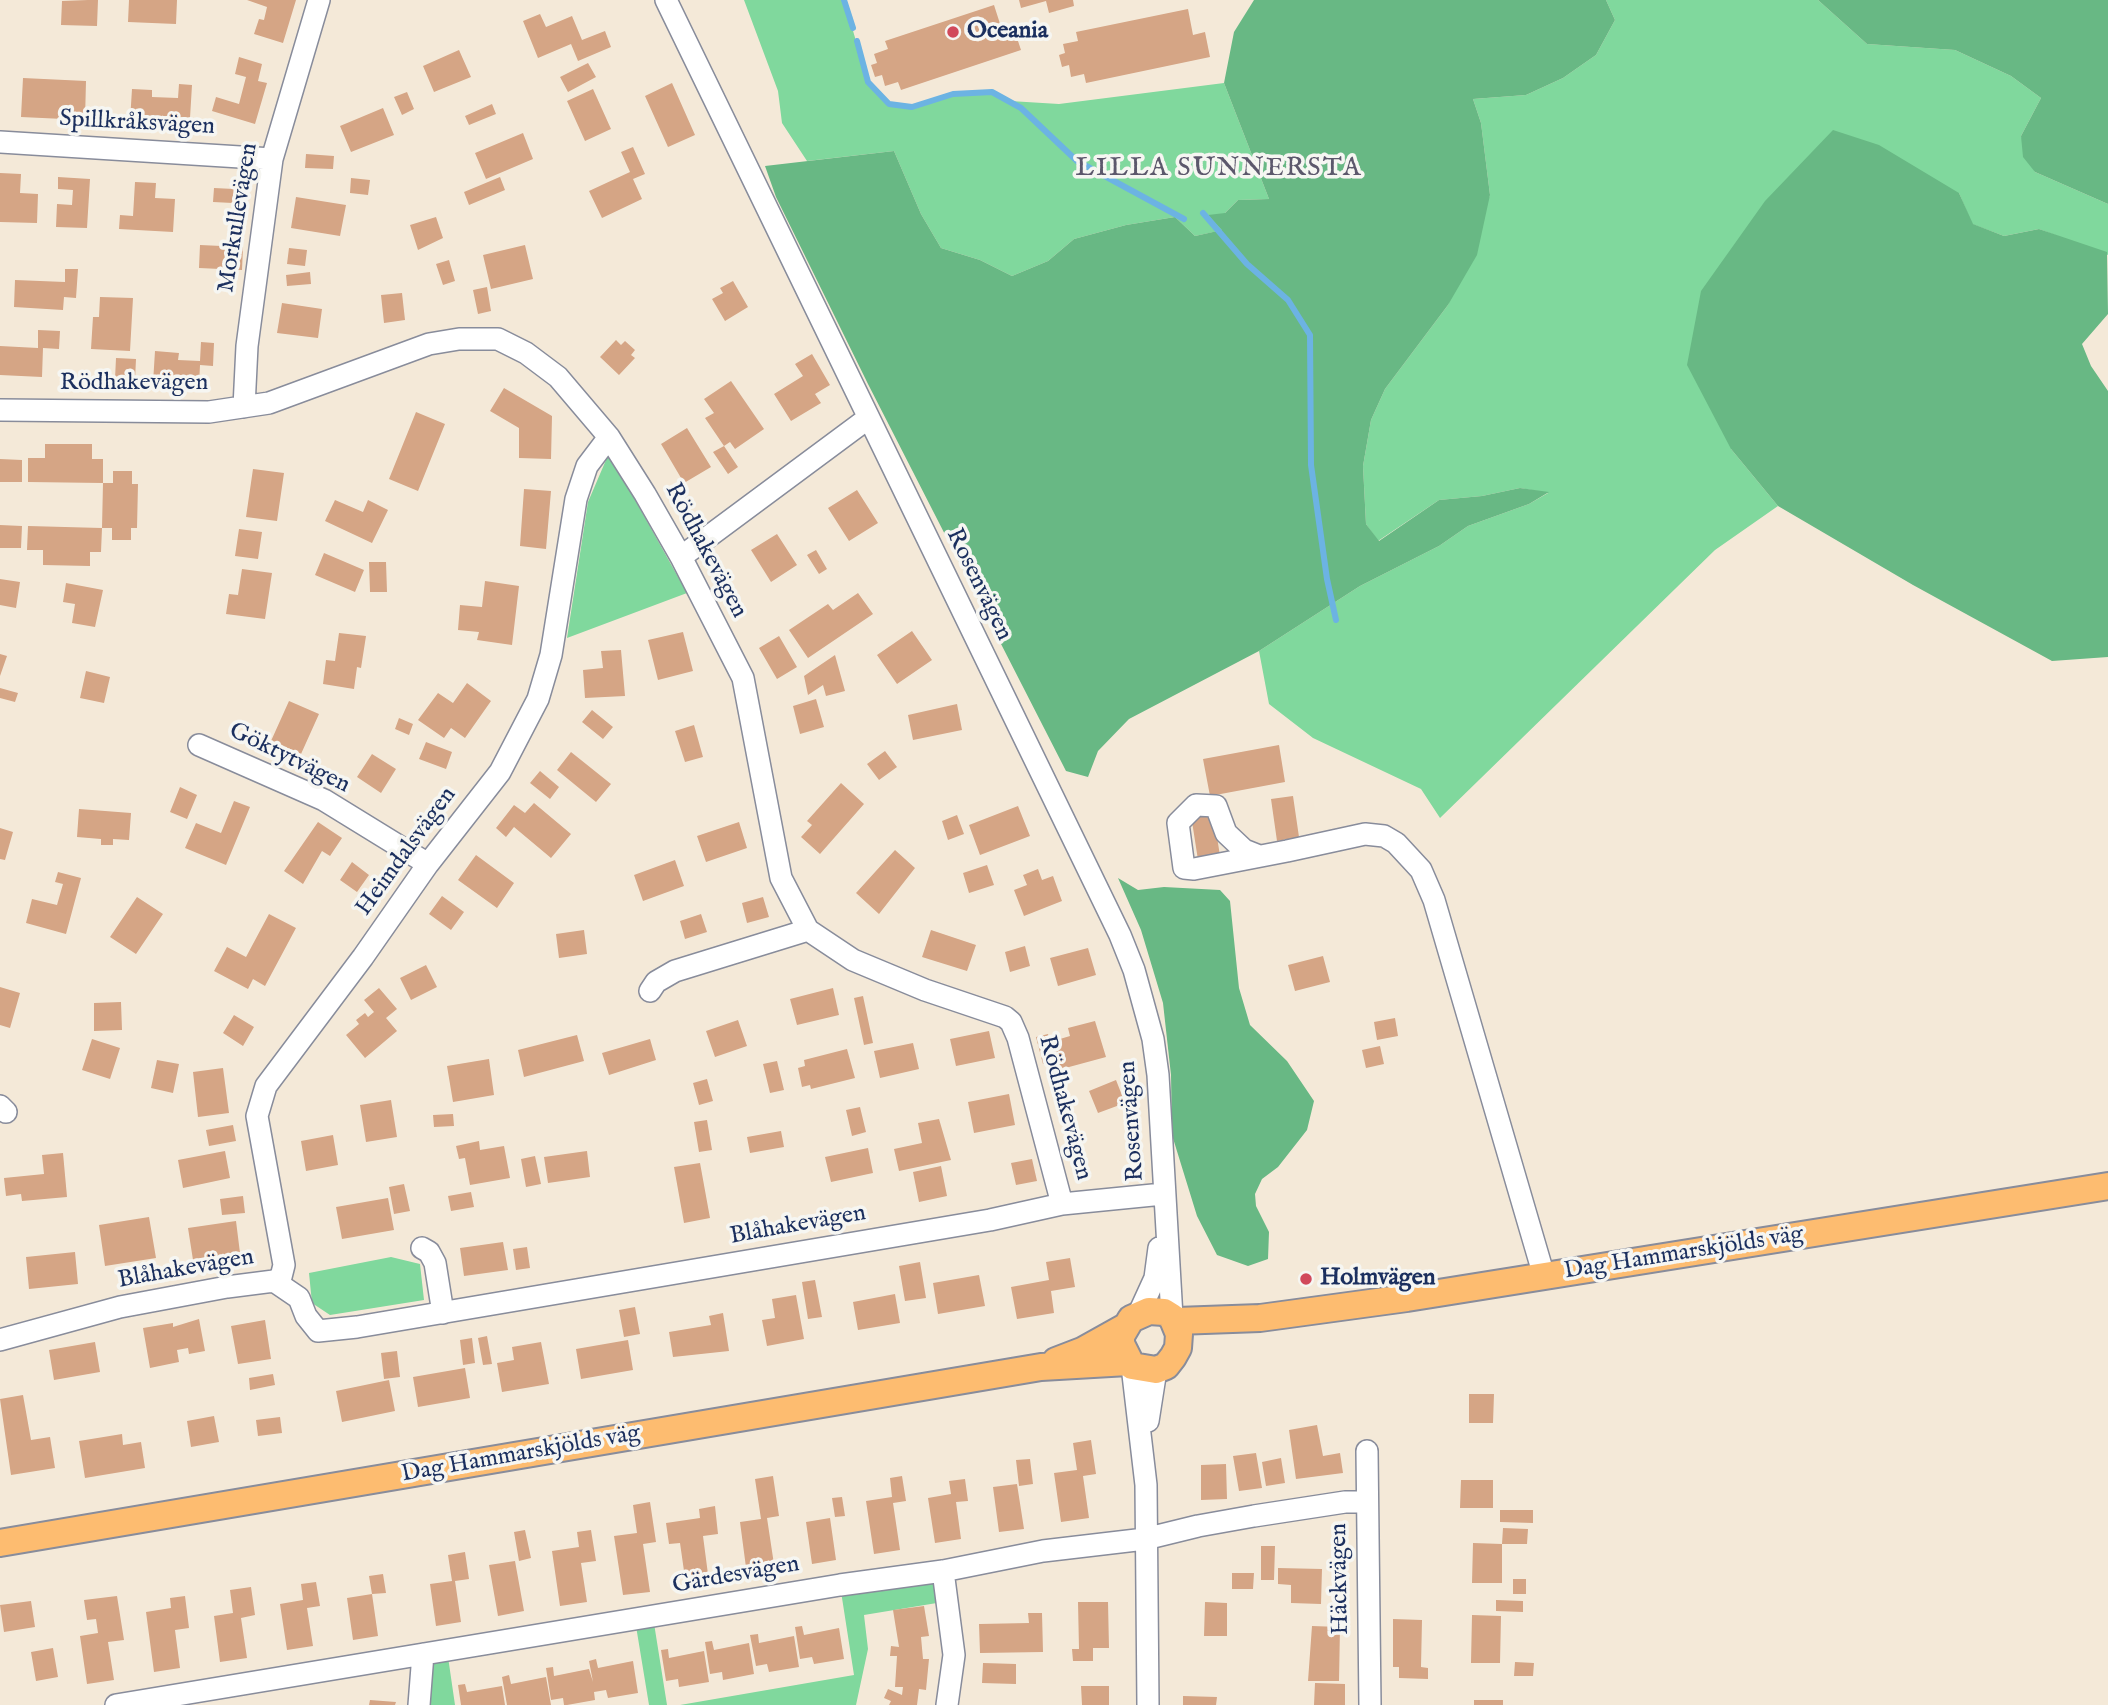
<!DOCTYPE html>
<meta charset="utf-8">
<style>
body{margin:0}
canvas{display:block;background:#f4e9d8}
</style>
<canvas width="2108" height="1705"></canvas>
<script>
const ctx = document.querySelector('canvas').getContext('2d');
ctx.lineJoin = 'round';
function paint(path, color) {
  ctx.fillStyle = color;
  ctx.fill(path, 'evenodd');
}
function toPath(rows) {
  const path = new Path2D();
  for (const r of rows) {
    path.moveTo(r[0], r[1]);
    for (let i = 2; i < r.length; i += 2) path.lineTo(r[i], r[i + 1]);
  }
  return path;
}
function trace(path, color, width, dash) {
  ctx.strokeStyle = color;
  ctx.lineWidth = width;
  ctx.lineCap = dash ? 'butt' : 'round';
  ctx.setLineDash(dash || []);
  ctx.stroke(path);
}
function write(font, color, halo, rows, align = 'center') {
  ctx.font = font + ' "IM FELL English",serif';
  ctx.lineWidth = 7;
  ctx.setLineDash([]);
  ctx.textBaseline = 'middle';
  ctx.strokeStyle = halo;
  ctx.fillStyle = color;
  for (const [text, x, y, turn = 0] of rows) {
    ctx.save();
    ctx.translate(x, y);
    ctx.rotate((+turn || 0) * Math.PI / 180);
    ctx.textAlign = isNaN(turn) ? turn : align;
    if (halo) ctx.strokeText(text, 0, 0);
    ctx.fillText(text, 0, 0);
    ctx.restore();
  }
}
paint(toPath([
 [744,0,844,0,868,82,890,104,912,107,953,94,977,90,992,92,1010,101,1059,104,1224,83,1269,199,1238,200,1225,213,1223,230,1195,236,1175,217,1126,225,1074,239,1048,261,1012,276,980,260,941,248,921,214,894,151,807,161,782,123,778,91],
 [1606,0,1818,0,1867,44,1955,50,2011,76,2041,98,2021,136,2035,172,2108,204,2108,255,2039,229,2004,236,1972,224,1959,193,1731,449,1778,506,1715,550,1440,818,1421,789,1313,738,1269,704,1259,651,1360,586,1439,546,1468,526,1529,504,1548,493,1520,488,1482,496,1439,500,1378,541,1366,524,1363,466,1371,420,1385,389,1448,305,1490,195,1481,123,1473,99,1526,95,1563,78,1596,55,1615,20],
 [609,453,687,593,567,638,588,502],
 [391,1257,420,1264,424,1300,330,1315,312,1303,309,1273],
 [943,1571,949,1601,864,1615,868,1649,856,1705,680,1705,854,1675,840,1585],
 [653,1617,667,1705,649,1705,635,1620],
 [447,1650,455,1705,419,1705,423,1654]
]), '#80d89d');
paint(toPath([
 [1254,0,1606,0,1615,20,1596,55,1563,78,1526,95,1473,99,1481,123,1490,195,1477,255,1448,305,1385,389,1371,420,1363,466,1366,524,1379,541,1439,500,1482,496,1520,488,1549,492,1529,504,1468,526,1439,546,1360,586,1259,651,1129,719,1098,751,1088,777,1066,771,868,384,776,197,765,166,894,151,921,214,941,248,980,260,1012,276,1048,261,1074,239,1126,225,1175,217,1195,236,1222,230,1208,215,1225,213,1238,200,1269,199,1224,83,1234,32],
 [1818,0,2108,0,2108,204,2035,172,2023,157,2021,136,2041,98,2011,76,1955,50,1867,44],
 [1833,130,1879,145,1959,193,1973,224,2004,236,2039,229,2107,252,2108,314,2082,344,2091,366,2108,391,2108,657,2052,661,1913,585,1778,506,1731,449,1687,365,1701,291,1765,201],
 [1118,878,1138,890,1164,887,1220,890,1230,901,1239,988,1250,1025,1287,1061,1314,1101,1307,1130,1278,1167,1262,1179,1255,1194,1256,1206,1269,1232,1268,1259,1248,1266,1217,1255,1197,1216,1172,1135,1171,1075,1163,1003,1141,930]
]), '#68b884');
trace(toPath([
 [844,0,853,28],
 [857,41,868,82,889,104,912,107,953,94,992,92,1021,108,1077,161,1184,219],
 [1203,213,1247,264,1288,300,1310,335,1311,465,1327,579,1336,620]
]), '#6cb3e3', 6);
paint(toPath([
 [88,0,98,0,97,26,61,25,62,1],
 [129,0,177,0,176,24,128,22],
 [296,0,283,43,254,34,259,19,264,20,267,7,247,0],
 [1019,0,1073,0,1074,6,1049,13,1046,1,1021,8],
 [994,5,1002,30,1013,26,1021,50,901,90,898,82,885,86,882,75,875,77,871,65,877,63,874,54,888,49,885,41],
 [1188,9,1193,35,1205,32,1210,57,1086,83,1084,74,1071,77,1069,65,1062,67,1059,55,1065,53,1063,44,1078,41,1076,32],
 [540,14,546,27,572,16,582,40,605,31,611,47,578,61,571,44,538,58,523,21],
 [459,50,471,77,434,92,423,66],
 [239,57,262,64,258,81,267,83,255,124,212,111,216,97,239,104,246,77,235,74],
 [588,63,596,77,568,92,560,77],
 [23,78,86,81,85,120,21,117],
 [672,83,695,135,668,147,645,96],
 [179,84,192,85,190,118,178,117,177,123,130,121,132,89,152,90,152,97,178,98],
 [593,89,611,129,585,141,567,101],
 [407,92,414,109,402,115,394,97],
 [492,104,496,114,469,125,465,116],
 [383,108,394,135,351,152,340,126],
 [523,133,533,159,486,179,475,153],
 [633,147,645,174,633,179,642,199,602,218,589,191,630,172,621,152],
 [306,154,334,156,333,169,305,168],
 [0,173,21,174,20,193,38,194,37,223,0,222],
 [58,177,90,179,87,228,56,227,57,204,72,205,73,190,58,189],
 [500,177,505,190,469,205,464,192],
 [351,178,370,180,368,195,350,193],
 [135,182,156,183,155,198,175,199,173,232,119,229,120,215,133,216],
 [214,188,234,189,233,203,213,202],
 [296,197,346,205,340,236,291,228],
 [436,217,443,238,418,250,410,225],
 [200,245,243,247,242,270,199,268],
 [525,245,533,279,491,289,483,255],
 [289,248,307,250,305,266,287,264],
 [449,260,455,281,443,285,436,264],
 [65,269,78,269,76,298,64,297,63,310,14,307,15,280,65,282],
 [310,272,311,284,287,286,286,275],
 [733,281,748,307,725,321,712,299,723,293,720,288],
 [487,287,491,311,478,314,473,290],
 [402,293,405,320,384,323,381,295],
 [100,297,133,298,130,351,91,349,93,317,99,317],
 [282,303,322,309,318,338,277,333],
 [38,330,60,331,59,349,43,348,42,377,0,375,0,346,38,348],
 [616,340,621,345,625,341,635,350,631,355,635,358,619,375,600,357],
 [201,342,214,343,213,366,200,365,199,385,153,383,155,351,179,353,178,360,200,361],
 [812,354,830,385,815,394,821,403,791,421,774,394,803,376,795,364],
 [116,358,136,359,135,380,115,379],
 [731,381,764,429,735,449,730,442,724,446,705,418,714,413,704,399],
 [504,388,552,416,551,459,519,458,519,428,490,411],
 [416,412,445,424,418,491,389,479],
 [687,428,711,467,684,483,661,444],
 [45,444,92,444,92,459,103,459,103,483,28,482,28,458,45,458],
 [724,446,738,467,728,474,713,452],
 [0,459,22,460,22,482,0,482],
 [253,469,284,473,277,521,246,517],
 [113,471,132,471,132,484,138,484,137,528,131,528,131,540,112,540,112,528,102,528,103,483,113,483],
 [524,489,551,491,546,549,520,546],
 [857,490,878,523,849,541,828,508],
 [335,500,363,512,368,500,388,510,372,543,325,521],
 [0,525,22,526,21,548,0,548],
 [28,526,102,528,101,552,90,552,90,566,43,565,43,550,27,550],
 [239,529,262,532,258,559,235,556],
 [777,534,797,565,771,582,751,550],
 [816,550,827,569,819,574,807,555],
 [324,553,364,570,355,592,315,575],
 [369,562,386,562,387,592,370,592],
 [242,569,272,573,265,619,226,614,229,594,238,595],
 [0,579,20,582,16,608,0,605],
 [485,581,519,586,512,645,477,640,479,632,458,630,460,605,482,607],
 [66,583,103,590,95,627,72,623,75,604,63,602],
 [858,593,873,614,808,658,789,630,828,604,833,610],
 [912,631,932,660,897,684,877,655],
 [683,632,693,671,658,680,648,640],
 [339,633,366,636,361,668,357,667,354,689,323,684,326,660,335,661],
 [779,636,797,667,777,679,759,648],
 [621,650,625,696,585,698,583,670,603,668,601,651],
 [0,654,7,656,0,676],
 [835,655,845,691,826,696,823,685,808,695,804,676],
 [86,671,110,677,104,703,80,698],
 [467,683,491,701,465,738,451,728,444,738,418,720,438,693,453,703],
 [0,688,18,693,15,702,0,698],
 [816,699,824,727,800,734,793,706],
 [289,701,319,714,301,754,271,741],
 [957,704,962,730,913,740,908,715],
 [592,710,613,727,603,739,582,722],
 [399,718,413,724,409,735,395,729],
 [694,725,703,757,685,762,675,731],
 [426,742,452,752,446,769,419,759],
 [1279,745,1285,782,1210,796,1203,759],
 [885,751,897,767,879,780,867,764],
 [571,752,611,784,596,802,557,770],
 [372,754,396,769,381,793,357,777],
 [540,771,559,787,550,799,530,783],
 [841,783,864,804,820,854,801,837,812,825,807,821],
 [180,787,197,795,187,819,170,812],
 [1293,796,1299,837,1277,841,1271,799],
 [234,801,250,807,226,865,185,848,196,823,221,833],
 [534,803,571,834,551,858,514,827,506,837,496,828,514,805,525,813],
 [1018,806,1030,836,980,855,969,825],
 [79,809,131,813,129,840,113,839,113,845,101,845,101,839,77,837],
 [1213,811,1220,856,1198,860,1191,815],
 [957,815,964,834,948,840,942,821],
 [318,822,342,838,330,856,322,851,303,884,284,871],
 [739,822,747,848,706,862,697,836],
 [0,828,13,832,5,860,0,859],
 [895,850,915,868,879,914,856,893],
 [476,855,514,883,497,908,458,880],
 [675,860,684,886,643,901,634,875],
 [352,862,369,875,357,892,340,880],
 [987,865,994,885,969,893,963,873],
 [1038,869,1042,880,1053,876,1062,901,1024,916,1014,890,1027,885,1023,875],
 [58,872,81,878,66,934,26,923,32,899,57,905,63,884,55,882],
 [442,896,464,912,451,930,429,914],
 [137,897,163,914,136,954,110,937],
 [763,897,769,917,747,923,742,903],
 [269,914,296,928,265,986,253,979,248,989,214,971,227,947,246,957],
 [701,914,707,932,685,939,680,921],
 [584,930,587,954,559,958,556,934],
 [931,930,976,945,967,971,922,957],
 [1025,946,1030,966,1010,972,1005,952],
 [1088,948,1096,975,1058,986,1050,958],
 [1323,956,1330,982,1295,991,1288,965],
 [426,965,437,987,411,1000,400,978],
 [0,987,20,993,10,1028,0,1025],
 [379,988,397,1009,386,1018,397,1031,365,1058,346,1035,359,1024,356,1020,365,1013,368,1017,374,1012,364,1000],
 [833,988,839,1015,797,1025,790,999],
 [863,996,873,1043,864,1045,854,998],
 [121,1002,122,1030,94,1031,94,1003],
 [234,1015,254,1027,243,1046,223,1033],
 [1395,1018,1398,1036,1377,1040,1374,1022],
 [738,1020,747,1046,715,1057,706,1031],
 [1095,1021,1106,1057,1058,1070,1055,1061,1043,1064,1036,1037,1048,1034,1050,1042,1070,1036,1068,1028],
 [989,1031,995,1058,956,1066,950,1039],
 [577,1035,584,1061,524,1077,518,1050],
 [92,1039,120,1048,110,1079,82,1070],
 [650,1039,656,1060,609,1075,602,1053],
 [913,1043,919,1069,880,1078,874,1051],
 [1380,1046,1384,1064,1366,1068,1362,1050],
 [847,1049,855,1078,811,1089,810,1085,802,1087,798,1068,805,1066,804,1060],
 [489,1059,494,1095,453,1102,447,1066],
 [157,1060,179,1064,173,1093,151,1088],
 [777,1061,784,1090,770,1093,763,1064],
 [223,1068,229,1113,198,1117,193,1072],
 [707,1079,713,1101,699,1105,693,1083],
 [1116,1080,1125,1103,1098,1113,1089,1091],
 [1009,1094,1015,1125,974,1133,968,1102],
 [391,1100,397,1137,366,1142,360,1105],
 [860,1107,866,1132,852,1136,846,1110],
 [453,1114,454,1126,434,1127,433,1115],
 [939,1119,951,1160,899,1171,894,1149,922,1143,918,1123],
 [707,1120,712,1150,699,1152,694,1122],
 [233,1125,236,1141,209,1146,206,1130],
 [781,1131,784,1147,750,1153,747,1137],
 [333,1135,338,1165,306,1171,301,1141],
 [479,1141,480,1150,504,1146,510,1178,470,1185,465,1158,459,1159,456,1146],
 [868,1148,873,1173,831,1182,825,1157],
 [225,1151,230,1178,183,1188,178,1160],
 [587,1151,590,1177,548,1183,544,1157],
 [63,1153,67,1197,22,1201,21,1194,6,1196,4,1178,44,1174,42,1155],
 [535,1156,541,1184,526,1187,521,1159],
 [1032,1159,1037,1181,1016,1185,1011,1163],
 [700,1163,710,1218,684,1223,674,1167],
 [941,1166,947,1196,919,1202,913,1172],
 [404,1184,410,1211,394,1214,389,1187],
 [471,1192,474,1207,451,1211,448,1196],
 [243,1196,245,1213,222,1215,220,1199],
 [388,1198,394,1230,342,1239,336,1207],
 [149,1217,156,1258,105,1266,99,1225],
 [236,1221,240,1253,193,1260,188,1228],
 [503,1242,508,1270,464,1276,460,1248],
 [527,1247,530,1268,516,1270,513,1249],
 [75,1252,78,1284,29,1289,26,1257],
 [1070,1258,1075,1287,1051,1291,1054,1313,1017,1319,1011,1287,1049,1280,1046,1262],
 [920,1262,926,1298,905,1301,899,1266],
 [979,1275,985,1306,938,1314,933,1283],
 [815,1280,822,1317,808,1319,802,1282],
 [895,1294,900,1323,858,1330,853,1302],
 [796,1295,804,1339,767,1346,762,1320,775,1318,772,1299],
 [635,1307,640,1334,624,1337,619,1310],
 [723,1313,729,1351,673,1357,669,1332,711,1325,709,1316],
 [199,1319,205,1351,189,1354,188,1348,177,1350,179,1362,150,1368,143,1328,173,1323,173,1327],
 [265,1320,271,1359,238,1364,231,1326],
 [487,1336,492,1364,483,1365,478,1338],
 [472,1338,475,1363,463,1365,460,1340],
 [628,1340,633,1370,581,1379,576,1349],
 [95,1342,100,1372,54,1380,49,1350],
 [541,1342,549,1384,502,1392,497,1363,514,1360,512,1347],
 [397,1351,400,1377,384,1379,381,1353],
 [465,1368,470,1398,418,1407,413,1377],
 [273,1374,275,1385,250,1390,249,1378],
 [389,1380,395,1411,342,1422,336,1391],
 [1469,1394,1494,1394,1493,1423,1469,1423],
 [23,1395,31,1440,50,1437,55,1468,11,1475,0,1399],
 [214,1416,219,1442,191,1447,187,1421],
 [280,1417,282,1433,258,1436,256,1420],
 [1317,1425,1323,1456,1340,1453,1343,1473,1296,1479,1289,1430],
 [122,1434,123,1445,141,1442,145,1468,85,1478,79,1441],
 [1091,1440,1096,1474,1083,1476,1089,1518,1061,1522,1054,1473,1077,1470,1073,1443],
 [1256,1453,1262,1488,1239,1491,1233,1456],
 [1281,1458,1285,1483,1266,1486,1262,1462],
 [1030,1459,1033,1484,1019,1486,1016,1460],
 [1226,1464,1227,1499,1201,1500,1201,1465],
 [773,1476,779,1516,767,1518,775,1571,747,1575,740,1522,761,1519,755,1479],
 [902,1476,906,1501,893,1503,900,1550,874,1554,866,1501,892,1497,890,1478],
 [965,1479,968,1501,956,1502,961,1539,935,1543,928,1498,951,1494,949,1481],
 [1461,1480,1493,1480,1493,1508,1460,1508],
 [1017,1484,1024,1529,999,1532,993,1487],
 [842,1497,845,1516,835,1517,832,1498],
 [650,1502,656,1542,643,1544,650,1592,623,1595,614,1536,637,1533,633,1505],
 [715,1506,718,1534,703,1536,709,1582,686,1585,680,1543,669,1544,666,1523,700,1518,699,1509],
 [1500,1510,1533,1510,1533,1523,1500,1522],
 [830,1518,836,1560,812,1564,806,1522],
 [1503,1528,1528,1529,1527,1544,1502,1544],
 [525,1530,531,1558,519,1561,514,1532],
 [591,1530,596,1561,581,1563,587,1602,560,1606,552,1551,579,1547,577,1532],
 [1473,1543,1502,1544,1502,1583,1472,1583],
 [1261,1546,1275,1546,1274,1580,1261,1580],
 [465,1552,469,1579,455,1581,461,1622,436,1626,430,1584,452,1581,448,1555],
 [515,1561,524,1611,498,1616,489,1565],
 [1278,1568,1322,1569,1321,1604,1291,1603,1291,1585,1278,1584],
 [1232,1573,1254,1573,1253,1589,1232,1589],
 [383,1574,386,1593,372,1594,369,1576],
 [1513,1579,1526,1579,1526,1594,1513,1594],
 [316,1582,320,1606,307,1608,313,1646,287,1650,280,1604,303,1600,301,1584],
 [251,1587,255,1615,241,1618,247,1658,220,1662,214,1616,233,1613,230,1590],
 [372,1594,378,1636,353,1640,347,1598],
 [117,1596,124,1640,108,1642,114,1680,87,1684,80,1636,98,1633,96,1619,87,1620,84,1600],
 [185,1596,189,1628,175,1630,180,1668,154,1672,146,1612,171,1608,170,1598],
 [1496,1600,1523,1601,1523,1612,1496,1611],
 [31,1601,35,1627,4,1632,0,1605],
 [1078,1602,1108,1602,1109,1648,1093,1648,1093,1661,1073,1661,1072,1649,1079,1649],
 [1205,1602,1227,1603,1227,1636,1204,1636],
 [924,1606,929,1636,921,1637,923,1659,929,1659,926,1690,919,1689,917,1705,889,1705,891,1701,884,1698,888,1689,902,1695,903,1687,895,1687,897,1656,890,1656,891,1646,899,1647,893,1610],
 [1028,1613,1042,1613,1043,1652,980,1653,979,1624,1029,1623],
 [1472,1615,1501,1616,1500,1663,1471,1663],
 [1393,1619,1422,1620,1421,1667,1428,1668,1428,1679,1399,1678,1399,1667,1393,1667],
 [802,1626,804,1635,839,1628,844,1659,814,1664,812,1657,800,1659,795,1627],
 [1312,1626,1340,1627,1339,1681,1308,1681],
 [758,1634,759,1643,794,1636,799,1667,769,1672,767,1664,756,1666,750,1635],
 [712,1641,714,1650,749,1643,754,1674,723,1680,722,1672,710,1674,705,1642],
 [53,1648,58,1677,36,1681,31,1652],
 [668,1649,669,1658,704,1651,709,1682,679,1687,678,1679,666,1681,661,1650],
 [596,1659,598,1668,633,1661,638,1693,608,1698,606,1690,594,1692,595,1700,567,1705,564,1705,563,1698,551,1700,546,1668,553,1667,554,1676,589,1669,593,1682,589,1661],
 [1515,1662,1534,1663,1533,1676,1514,1676],
 [983,1663,1016,1664,1016,1684,982,1683],
 [509,1675,511,1684,546,1677,551,1705,507,1705,502,1677],
 [1315,1683,1345,1684,1345,1705,1314,1705],
 [465,1684,467,1692,502,1686,505,1705,461,1705,458,1685],
 [1081,1686,1109,1686,1109,1705,1082,1705],
 [1183,1696,1217,1697,1216,1705,1183,1705],
 [370,1700,396,1702,395,1705,369,1705],
 [1474,1700,1503,1700,1503,1705,1474,1705]
]), '#d5a585');
const minor = toPath([
 [666,0,1120,935,1134,970,1153,1039,1158,1075,1172,1317],
 [0,142,272,159],
 [244,407,247,346,272,159,319,0],
 [0,410,209,412,269,403,429,344,459,339,498,339,526,353,558,377,609,437,645,494,681,557,743,678,781,878,808,930,853,960,925,990,1005,1017,1011,1022,1018,1038,1062,1204],
 [681,557,867,419],
 [199,745,324,800,428,864],
 [1259,856,1244,850,1226,833,1216,806,1196,805,1178,823,1184,868,1194,869,1287,851,1365,834,1384,836,1396,843,1421,870,1434,900,1544,1276],
 [650,991,656,982,675,971,808,930],
 [0,1106,6,1112],
 [422,1248,429,1252,435,1263,443,1313],
 [274,1281,281,1277,284,1265,257,1116,266,1086,363,957,428,864,500,772,538,699,551,655,576,499,587,466,609,437],
 [1139,1313,1155,1278,1159,1248],
 [0,1340,120,1307,227,1287,274,1281,299,1298,306,1316,318,1331,357,1327,990,1220,1062,1204,1163,1194],
 [1132,1366,1146,1485,1148,1705],
 [1148,1421,1156,1370],
 [1367,1451,1370,1705],
 [943,1571,954,1655,947,1705],
 [116,1705,840,1585,943,1571,1043,1551,1145,1539,1198,1526,1254,1516,1345,1502,1365,1502],
 [419,1705,423,1654]
]);
const major = toPath([
 [1149,1311,1164,1312,1172,1317,1179,1334,1178,1348,1173,1357,1166,1366,1156,1370,1132,1366,1121,1344,1121,1336,1131,1319,1149,1311],
 [1177,1321,1260,1318,1407,1298,2108,1186],
 [1056,1361,1082,1351,1125,1327],
 [0,1543,1041,1367,1128,1362]
]);
trace(minor, '#888c9b', 24);
trace(major, '#888c9b', 30);
trace(minor, '#fff', 21);
trace(major, '#fdbc70', 26);
for (const [x, y, r, color] of [
 [953,32,7,"#d1495b"],
 [1306,1279,7,"#d1495b"]
]) {
  const dot = new Path2D();
  dot.arc(x, y, r, 0, 2 * Math.PI);
  ctx.fillStyle = color;
  ctx.fill(dot);
  trace(dot, '#f6f6f2', 2.5);
}
write('bold 24px', '#1b2f5e', '#f6f6f2', [
 ["Oceania",967,32],
 ["Holmvägen",1320,1279]
], 'left');
write('24px', '#1b2f5e', '#f6f6f2', [
 ["Spillkråksvägen",137,124,3],
 ["Morkullevägen",239,218,-81],
 ["Rödhakevägen",134,384],
 ["Rödhakevägen",705,551,62],
 ["Rosenvägen",978,585,64],
 ["Göktytvägen",289,759,26],
 ["Heimdalsvägen",407,852,-54],
 ["Rödhakevägen",1064,1108,75],
 ["Rosenvägen",1133,1121,-94],
 ["Blåhakevägen",798,1226,-10],
 ["Dag Hammarskjölds väg",1684,1254,-9],
 ["Blåhakevägen",186,1270,-10],
 ["Dag Hammarskjölds väg",521,1455,-10],
 ["Gärdesvägen",736,1576,-10],
 ["Häckvägen",1341,1579,-91]
]);
ctx.letterSpacing = '2px';
write('26px', '#5c586c', '#f6f6f2', [
 ["LILLA SUNNERSTA",1219,170]
]);
ctx.letterSpacing = '0px';
</script>
